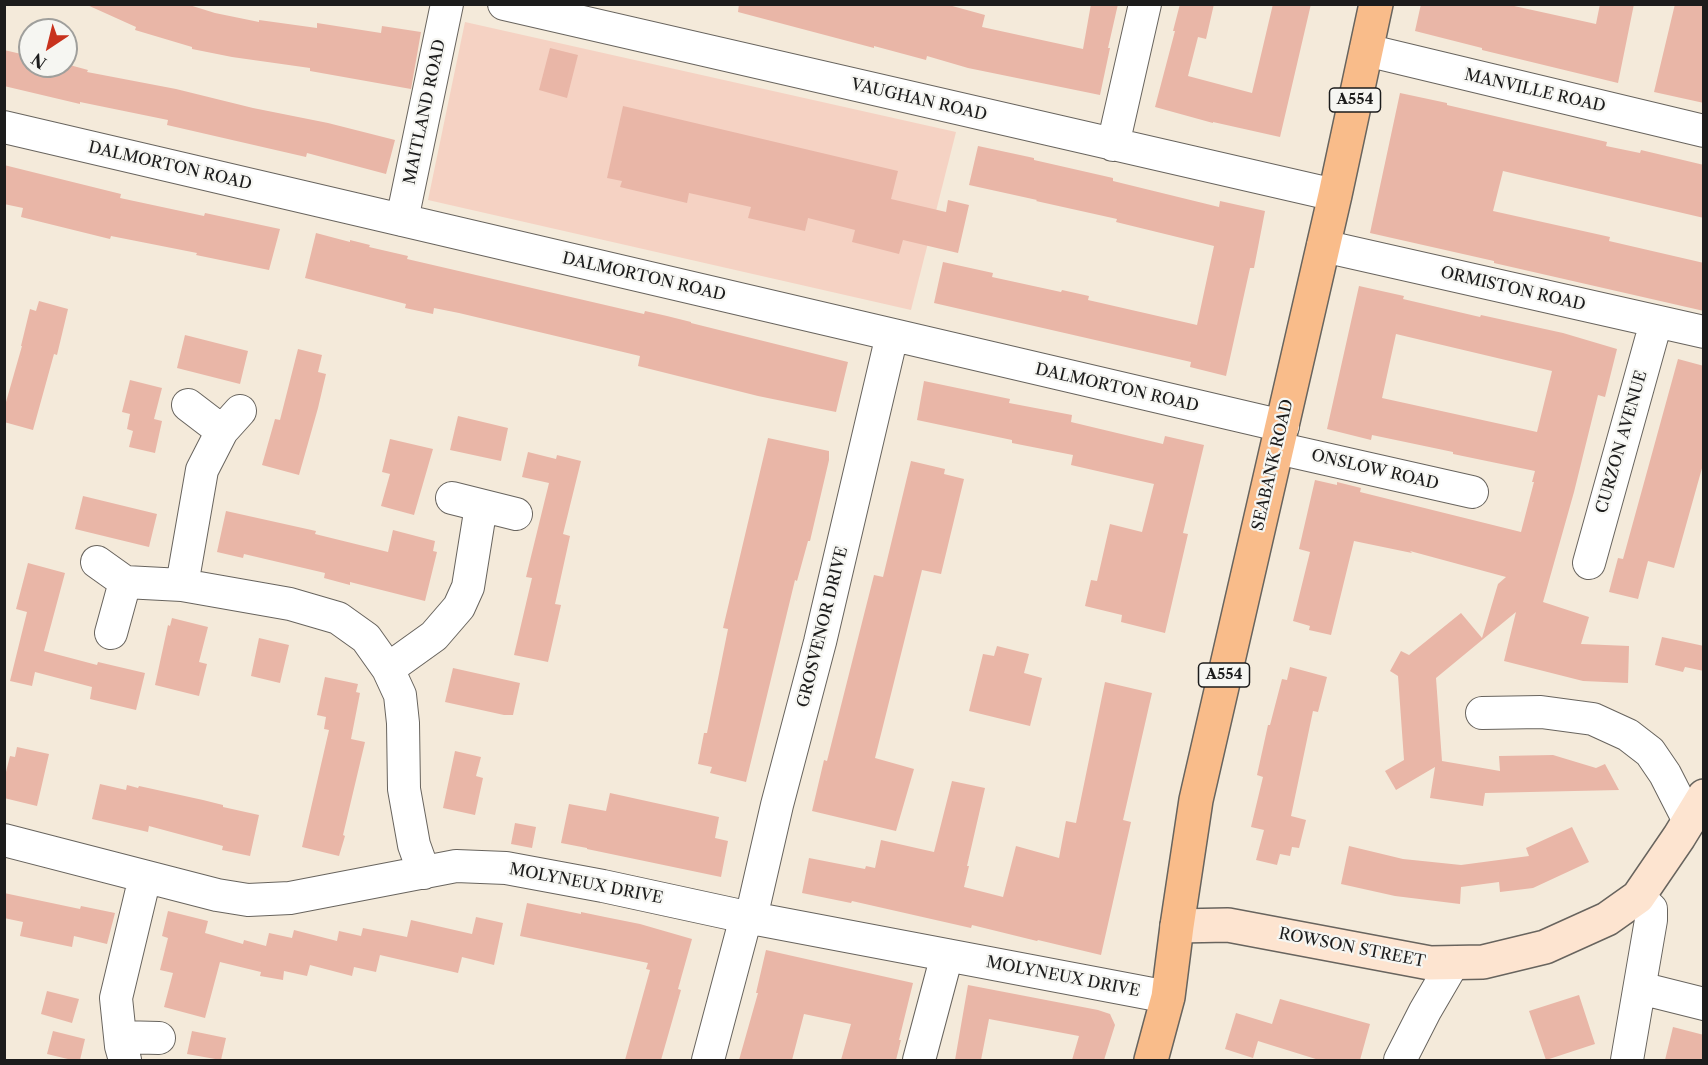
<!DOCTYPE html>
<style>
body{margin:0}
#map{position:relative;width:1708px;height:1065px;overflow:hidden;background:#f4eada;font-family:"Libre Caslon Text",serif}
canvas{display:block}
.frame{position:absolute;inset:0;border:6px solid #1c1c1c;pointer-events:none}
.north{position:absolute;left:18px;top:18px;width:60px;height:60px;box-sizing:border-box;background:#f6f6f2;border:2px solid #9f9f9c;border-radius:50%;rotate:215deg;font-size:16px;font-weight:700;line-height:24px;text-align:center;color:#1c1c1c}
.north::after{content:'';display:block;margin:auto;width:21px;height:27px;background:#c8321e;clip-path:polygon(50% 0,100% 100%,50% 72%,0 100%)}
</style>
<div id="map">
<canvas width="1708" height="1065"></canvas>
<div class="frame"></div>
<div class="north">N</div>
</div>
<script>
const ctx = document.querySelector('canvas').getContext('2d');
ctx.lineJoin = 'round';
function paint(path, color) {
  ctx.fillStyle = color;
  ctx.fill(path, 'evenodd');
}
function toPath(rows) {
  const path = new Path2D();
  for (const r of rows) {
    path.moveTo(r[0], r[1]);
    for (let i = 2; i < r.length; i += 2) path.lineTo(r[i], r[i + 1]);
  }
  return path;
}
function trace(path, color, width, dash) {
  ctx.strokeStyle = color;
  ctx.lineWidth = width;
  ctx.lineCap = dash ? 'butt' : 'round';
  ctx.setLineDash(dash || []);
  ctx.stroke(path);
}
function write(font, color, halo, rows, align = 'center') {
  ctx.font = font + ' "Libre Caslon Text",serif';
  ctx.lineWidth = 4.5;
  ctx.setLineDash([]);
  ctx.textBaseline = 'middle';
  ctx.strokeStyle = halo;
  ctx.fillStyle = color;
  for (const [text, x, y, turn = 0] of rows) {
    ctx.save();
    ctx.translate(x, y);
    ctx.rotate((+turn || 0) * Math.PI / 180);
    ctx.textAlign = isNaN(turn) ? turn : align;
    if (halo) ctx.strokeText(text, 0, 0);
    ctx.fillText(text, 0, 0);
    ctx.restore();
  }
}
paint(toPath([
 [465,22,956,132,911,310,428,200]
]), '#f5d2c3');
paint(toPath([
 [85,4,186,4,215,13,259,22,259,20,317,28,317,23,381,33,382,26,421,32,411,89,310,71,310,68,232,57,192,49,192,47,135,30,136,27],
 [739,4,945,4,985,15,982,27,1083,49,1091,4,1118,4,1108,48,1110,48,1100,95,968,68,927,56,926,60,874,46,874,48,738,12],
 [1180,4,1214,4,1206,39,1198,37,1188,76,1252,93,1273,4,1311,4,1280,137,1213,122,1213,123,1155,107,1175,31,1173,31],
 [1421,4,1505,4,1596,24,1600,4,1634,4,1618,83,1482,50,1482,48,1415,31],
 [1675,4,1704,4,1704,103,1654,92],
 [550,48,578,55,567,98,539,90],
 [4,50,30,56,30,66,66,66,66,64,88,70,87,72,176,89,253,108,328,123,395,140,386,174,307,153,306,157,167,125,168,120,80,102,80,104,4,86],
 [1400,93,1447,103,1447,105,1607,142,1606,146,1640,153,1641,150,1704,165,1704,218,1503,171,1493,211,1610,237,1609,241,1704,263,1704,311,1494,263,1494,261,1370,233],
 [623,106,898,171,891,199,946,212,948,200,969,205,958,253,903,240,899,254,852,242,855,230,808,218,805,231,748,218,751,207,689,193,687,203,620,187,622,181,607,178],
 [978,146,1034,158,1034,160,1113,178,1113,181,1219,207,1220,201,1265,211,1254,268,1250,268,1226,376,1190,367,1191,362,934,303,943,262,993,273,992,277,1061,292,1062,290,1089,296,1088,300,1197,325,1214,246,1116,222,1117,219,1036,201,1037,200,969,185],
 [4,165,121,194,120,198,204,216,205,213,280,229,269,270,196,255,197,253,111,236,110,239,21,217,23,208,4,204],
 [316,233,350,242,350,240,370,245,369,247,408,256,407,259,644,314,645,311,667,316,691,322,691,323,848,362,836,412,758,396,638,366,640,356,459,313,434,308,433,314,405,308,406,304,305,278],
 [1359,286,1404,296,1403,299,1480,317,1481,315,1563,333,1617,349,1605,397,1598,395,1574,492,1543,602,1589,617,1581,644,1629,646,1628,683,1583,681,1504,661,1516,612,1436,678,1442,761,1500,771,1499,756,1553,755,1596,768,1605,764,1619,790,1485,793,1483,806,1430,798,1435,767,1396,790,1385,771,1404,760,1398,676,1390,671,1401,651,1409,655,1461,613,1482,638,1498,584,1506,577,1410,551,1412,553,1354,541,1331,635,1309,630,1310,626,1293,621,1310,552,1299,549,1315,480,1337,485,1337,482,1361,488,1360,492,1521,532,1534,482,1532,482,1535,471,1453,454,1453,452,1372,435,1371,440,1327,429],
 [1396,334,1552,371,1537,432,1382,398],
 [39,301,68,309,57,355,54,354,33,430,4,422,4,409,22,346,21,346,30,309,36,311],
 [185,335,248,351,240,384,177,368],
 [298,349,322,355,318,372,326,374,318,408,299,475,262,465,275,419,280,420],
 [1678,359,1704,366,1704,461,1674,568,1648,561,1638,599,1609,592,1618,558,1623,559],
 [130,380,162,388,154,419,162,421,155,453,129,447,133,431,127,429,130,414,122,412],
 [924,381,1010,399,1009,403,1072,415,1071,422,1163,444,1165,436,1204,445,1183,533,1188,534,1165,633,1121,622,1122,615,1085,606,1091,580,1097,581,1110,524,1142,532,1154,484,1071,465,1073,455,1012,443,1012,440,917,420],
 [458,416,508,428,501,461,450,450],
 [768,438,829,451,829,460,810,541,808,541,797,581,795,580,746,782,710,773,712,767,698,764,704,733,707,733,728,629,723,628],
 [390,439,433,449,414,515,381,506,390,474,382,472],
 [528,452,556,459,557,455,581,461,563,534,570,536,555,604,561,605,548,662,514,655,532,578,526,577,549,483,522,477],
 [911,461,945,469,944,474,964,479,941,574,922,570,875,758,914,769,896,831,812,811,824,760,827,761,874,575,883,577],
 [83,496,157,514,149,547,75,529],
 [226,511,316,531,315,534,388,552,393,530,435,541,433,551,437,552,425,601,350,582,350,585,324,578,325,573,244,554,243,558,217,552],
 [28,563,65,573,44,651,97,665,98,662,145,673,136,710,90,699,92,687,35,672,32,686,10,681,27,612,16,609],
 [172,618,208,627,199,662,207,664,199,696,155,685,168,625,170,626],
 [1662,637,1704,646,1704,671,1685,667,1683,672,1655,665],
 [259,638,289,645,280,683,251,676],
 [997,646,1029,654,1024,673,1042,678,1030,726,969,711,983,654,994,656],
 [1290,667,1327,677,1318,712,1313,711,1291,816,1306,820,1299,848,1292,847,1290,856,1280,854,1277,865,1256,860,1264,830,1251,827,1263,777,1257,775,1268,725,1270,725,1282,679,1287,680],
 [453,668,520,683,513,715,504,715,445,702],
 [325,677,358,684,356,692,360,693,351,739,365,742,343,835,345,836,339,856,302,847,329,730,324,729,326,717,317,715],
 [1105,682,1152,693,1123,820,1131,822,1101,955,1038,940,1037,941,972,925,971,928,852,901,851,903,802,893,809,858,865,869,866,866,875,868,881,840,934,852,952,781,985,788,967,866,969,866,964,887,1003,897,1016,846,1059,858,1066,821,1076,823],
 [17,747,49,754,37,806,4,798,4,780,10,756,15,757],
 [455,751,481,757,476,776,483,778,475,815,443,808],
 [100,784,126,790,127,785,138,788,139,786,203,800,223,805,223,807,259,815,250,856,222,850,223,846,149,826,148,832,92,819],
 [610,793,719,817,715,838,728,841,721,877,587,849,587,848,561,843,569,804,606,811],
 [515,823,536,827,532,848,511,844],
 [1572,827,1589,862,1533,888,1500,892,1499,882,1461,887,1460,904,1395,896,1341,884,1349,846,1403,859,1461,865,1529,856,1526,848],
 [4,893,80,909,81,906,115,913,107,944,74,936,72,947,20,936,23,922,4,918],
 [527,903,581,914,581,912,605,917,640,924,692,939,678,989,681,990,661,1060,625,1060,650,970,646,969,648,963,520,936],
 [168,911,208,921,205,933,243,944,244,940,266,946,269,933,292,938,294,930,337,941,339,931,361,936,363,928,407,937,411,920,472,934,476,917,503,923,494,965,462,957,458,973,380,955,376,972,354,967,352,976,310,965,307,976,284,971,283,980,260,976,261,972,220,962,205,1018,164,1007,173,973,160,970,168,938,162,936],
 [766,950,913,983,899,1040,901,1040,896,1060,841,1060,851,1024,804,1014,792,1060,739,1060,758,993,756,993],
 [968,985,1098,1010,1110,1014,1115,1025,1104,1060,1072,1060,1079,1036,989,1019,981,1060,955,1060],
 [47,991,79,999,72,1023,41,1014],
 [1579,995,1595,1044,1546,1060,1529,1011],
 [1280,999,1370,1024,1360,1060,1319,1060,1258,1041,1253,1058,1225,1049,1236,1013,1272,1024],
 [1673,1027,1704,1035,1704,1060,1665,1060],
 [53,1031,85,1039,80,1060,72,1060,47,1054],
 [192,1031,226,1038,221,1060,187,1054]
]), '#e9b6a7');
const street = toPath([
 [504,4,1335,195],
 [1366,50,1704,131],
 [4,127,1283,426],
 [1113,145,1145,4],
 [402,220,447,4],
 [1323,246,1704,332],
 [188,405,222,431],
 [1277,448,1472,492],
 [452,498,516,514],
 [97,562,125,582,182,585,290,604,338,618,366,638,388,669,400,695,403,723,404,789,414,845,424,873],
 [1589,563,1656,322],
 [182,585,202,470,222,431,240,411],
 [111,633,125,582],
 [388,669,434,636,459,607,468,587,481,506],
 [1482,713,1541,712,1593,719,1628,735,1650,752,1665,774,1689,821],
 [4,840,217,895,248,900,290,898,456,866,506,868,603,886,746,917,1168,997],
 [751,918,777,805,820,642,892,335],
 [1640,988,1704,1004],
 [120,1037,159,1038],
 [125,1060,121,1046,116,998,145,877],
 [708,1060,746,917],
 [919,1060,947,955],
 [1400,1060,1425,1011,1453,963],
 [1627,1060,1651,920,1651,909,1638,897]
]);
const secondary = toPath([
 [1177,926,1228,925,1430,963,1483,962,1545,947,1607,919,1638,897,1679,837,1704,796]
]);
const primary = toPath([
 [1151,1060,1168,997,1177,926,1196,800,1335,195,1376,4]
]);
trace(street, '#68645e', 34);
trace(secondary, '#68645e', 36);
trace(primary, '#68645e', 36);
trace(street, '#fff', 32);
trace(secondary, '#fde4d0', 33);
trace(primary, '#f9bc8a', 33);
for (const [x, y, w] of [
 [1355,100,51],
 [1224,675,51]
]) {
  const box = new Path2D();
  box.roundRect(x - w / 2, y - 12, w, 24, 4.5);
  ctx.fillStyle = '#f6f6f2';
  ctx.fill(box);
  trace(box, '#1c1c1c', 1.5);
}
write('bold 15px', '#1c1c1c', null, [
 ["A554",1355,100],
 ["A554",1224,675]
]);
write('16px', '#1c1c1c', '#f6f6f2', [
 ["MANVILLE ROAD",1535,91,13],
 ["VAUGHAN ROAD",919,100,13],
 ["MAITLAND ROAD",425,112,-78],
 ["DALMORTON ROAD",170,166,13],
 ["DALMORTON ROAD",644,277,13],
 ["ORMISTON ROAD",1513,289,13],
 ["DALMORTON ROAD",1117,388,13],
 ["CURZON AVENUE",1622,442,-74],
 ["SEABANK ROAD",1273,465,-77],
 ["ONSLOW ROAD",1375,470,13],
 ["GROSVENOR DRIVE",823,627,-76],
 ["MOLYNEUX DRIVE",586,884,11],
 ["ROWSON STREET",1352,948,11],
 ["MOLYNEUX DRIVE",1063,977,11]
]);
</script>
